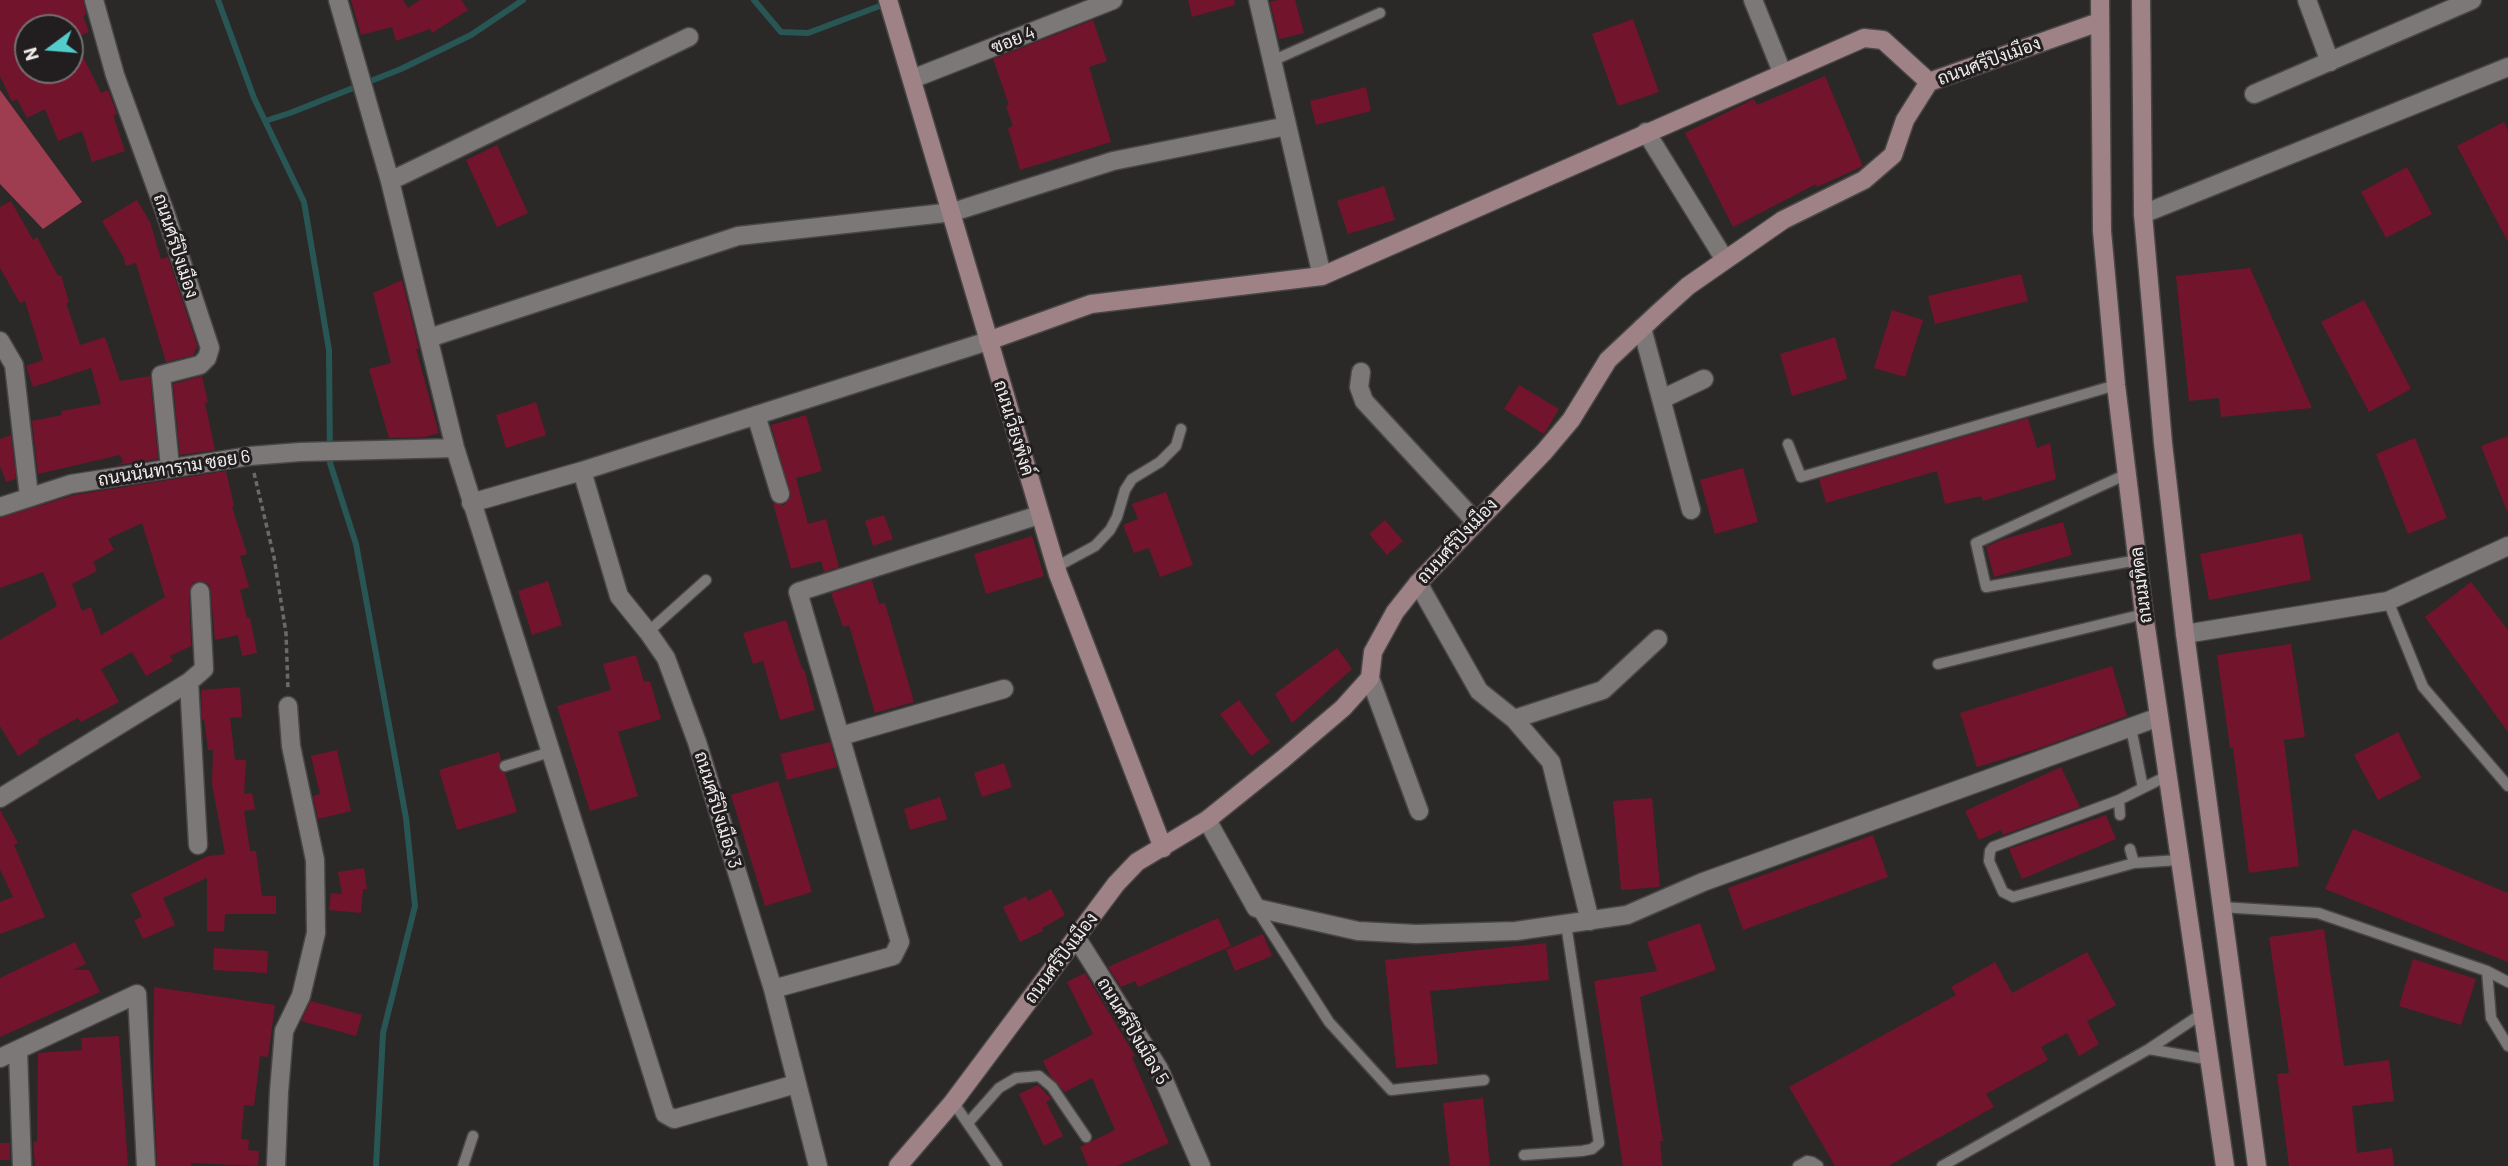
<!DOCTYPE html>
<meta charset="utf-8">
<style>
body{margin:0}
#map{position:relative;width:2508px;height:1166px;overflow:hidden;background:#2b2828;font-family:Barlow,sans-serif}
canvas{display:block}
.north{position:absolute;left:14px;top:14px;width:70px;height:70px;box-sizing:border-box;background:#221e1f;border:2px solid #747071;border-radius:50%;rotate:254deg;font-size:19px;font-weight:700;line-height:28px;text-align:center;color:#eeecec}
.north::after{content:'';display:block;margin:auto;width:24px;height:32px;background:#53cdcb;clip-path:polygon(50% 0,100% 100%,50% 72%,0 100%)}
</style>
<div id="map">
<canvas width="2508" height="1166"></canvas>
<div class="north">N</div>
</div>
<script>
const ctx = document.querySelector('canvas').getContext('2d');
ctx.lineJoin = 'round';
function paint(path, color) {
  ctx.fillStyle = color;
  ctx.fill(path, 'evenodd');
}
function toPath(rows) {
  const path = new Path2D();
  for (const r of rows) {
    path.moveTo(r[0], r[1]);
    for (let i = 2; i < r.length; i += 2) path.lineTo(r[i], r[i + 1]);
  }
  return path;
}
function trace(path, color, width, dash) {
  ctx.strokeStyle = color;
  ctx.lineWidth = width;
  ctx.lineCap = dash ? 'butt' : 'round';
  ctx.setLineDash(dash || []);
  ctx.stroke(path);
}
function write(font, color, halo, rows, align = 'center') {
  ctx.font = font + ' Barlow,Sarabun,sans-serif';
  ctx.lineWidth = 6;
  ctx.setLineDash([]);
  ctx.textBaseline = 'middle';
  ctx.strokeStyle = halo;
  ctx.fillStyle = color;
  for (const [text, x, y, turn = 0] of rows) {
    ctx.save();
    ctx.translate(x, y);
    ctx.rotate((+turn || 0) * Math.PI / 180);
    ctx.textAlign = isNaN(turn) ? turn : align;
    if (halo) ctx.strokeText(text, 0, 0);
    ctx.fillText(text, 0, 0);
    ctx.restore();
  }
}
paint(toPath([
 [0,90,82,202,43,229,0,184]
]), '#9d3d4f');
trace(toPath([
 [218,0,254,98,304,202,329,350,330,463,356,544,406,818,415,906,383,1033,376,1166],
 [754,0,781,32,808,33,885,4],
 [265,121,290,113,401,69,471,35,523,0]
]), '#275655', 6);
paint(toPath([
 [0,0,83,0,86,14,83,16,89,32,74,38,101,93,108,90,117,114,113,115,125,151,92,162,82,131,58,141,45,109,27,118,17,99,12,102,0,76],
 [28,28,70,28,70,70,28,70],
 [351,0,403,0,408,8,420,0,461,0,468,10,432,33,430,29,396,41,392,27,361,35],
 [1188,0,1234,0,1235,5,1192,17],
 [1278,0,1295,0,1304,33,1279,39,1270,2],
 [1633,19,1659,92,1618,106,1592,34],
 [1093,20,1107,61,1089,67,1111,142,1020,170,1008,128,1013,126,1006,106,1009,105,993,59],
 [1825,76,1863,166,1817,187,1816,184,1733,227,1685,133,1754,99,1757,105],
 [1366,87,1371,111,1316,125,1310,101],
 [2504,122,2508,131,2508,242,2457,146],
 [497,145,528,213,497,227,466,160],
 [2407,167,2432,214,2386,238,2361,192],
 [1384,186,1395,220,1348,234,1337,201],
 [137,200,150,222,161,259,168,257,198,348,195,349,194,355,166,362,136,263,126,266,123,256,102,221],
 [11,201,33,240,37,237,58,276,61,275,69,302,66,303,80,345,105,337,120,381,150,376,158,459,116,465,123,462,120,455,38,474,32,421,62,415,61,411,101,404,91,368,33,387,26,366,43,360,25,301,20,303,0,268,0,207],
 [2250,268,2312,408,2221,417,2219,398,2189,401,2176,276],
 [2021,274,2028,301,1935,324,1928,296],
 [402,280,419,349,416,349,439,433,425,437,389,438,369,369,391,363,373,293],
 [2364,300,2411,389,2369,412,2321,322],
 [1892,310,1923,320,1905,377,1874,368],
 [1835,337,1847,379,1792,396,1780,354],
 [202,376,208,402,205,403,215,450,180,455,173,384],
 [1519,385,1559,409,1544,434,1504,409],
 [536,402,546,435,506,448,496,415],
 [806,415,822,471,796,478,808,524,826,519,839,567,824,572,821,561,791,569,773,503,784,505,791,496,771,425],
 [2028,418,2037,448,2050,443,2056,479,1983,501,1981,496,1945,504,1937,471,1826,503,1819,479],
 [11,435,16,479,6,482,0,466,0,439],
 [2508,436,2508,510,2507,511,2481,446],
 [2415,438,2447,518,2408,534,2376,454],
 [1743,468,1758,522,1715,534,1700,480],
 [226,471,234,506,232,507,247,554,240,556,249,587,240,590,247,618,250,618,257,653,242,656,238,635,215,640,210,586,205,582,194,582,189,593,191,646,170,656,173,661,146,676,132,652,101,669,119,702,81,722,78,718,38,740,39,743,18,756,0,726,0,640,57,606,43,572,0,588,0,518,74,495],
 [142,523,165,597,101,635,91,607,82,611,72,584,97,571,93,562,114,550,108,539],
 [1166,492,1193,565,1160,577,1149,548,1134,553,1123,525,1138,519,1132,504],
 [884,515,893,539,873,546,865,521],
 [1385,520,1403,541,1387,555,1369,534],
 [2063,522,2072,555,1994,577,1986,547,2001,540],
 [2302,533,2311,580,2209,600,2200,554],
 [1032,536,1044,576,986,594,974,554],
 [872,580,879,604,885,603,914,702,875,713,849,625,843,627,831,593],
 [548,581,562,625,532,635,518,591],
 [2471,582,2508,630,2508,732,2425,617],
 [786,620,802,669,804,669,815,710,780,720,763,661,753,664,743,633],
 [2291,644,2305,737,2284,740,2299,866,2249,873,2233,748,2230,748,2217,655],
 [1337,648,1352,669,1292,723,1275,694],
 [636,655,644,682,650,681,661,719,618,732,638,796,590,811,557,706,611,690,603,664],
 [2112,666,2127,716,2043,747,1977,767,1960,713],
 [240,687,242,717,230,718,235,760,246,760,244,794,252,793,255,809,244,811,250,851,256,851,262,896,276,896,276,914,225,914,224,931,207,931,207,878,163,898,175,925,143,939,134,920,142,917,131,894,208,856,225,854,212,784,213,750,208,750,204,719,202,719,201,690],
 [1239,700,1270,742,1251,756,1220,714],
 [2398,732,2421,778,2378,800,2354,755],
 [830,742,837,767,787,780,780,754],
 [337,750,351,811,318,819,313,796,320,794,311,756],
 [499,752,501,760,498,768,505,773,517,812,457,830,439,770],
 [1004,763,1012,787,982,797,974,773],
 [2061,767,2080,807,2003,835,2001,830,1979,840,1965,811],
 [778,781,812,892,765,906,731,795],
 [940,797,947,819,910,830,904,809],
 [1652,798,1660,887,1621,890,1613,801],
 [0,810,18,843,14,845,45,917,0,934,0,902,13,897,0,869],
 [2106,815,2116,839,2022,879,2009,849],
 [2353,829,2508,893,2508,962,2325,889],
 [1873,835,1888,877,1743,930,1728,888],
 [364,868,367,889,363,889,361,913,329,910,331,893,342,894,338,872],
 [1051,889,1065,915,1042,928,1043,931,1020,942,1003,907,1026,896,1028,901],
 [1218,918,1231,946,1138,987,1135,981,1121,987,1108,967],
 [1700,923,1716,970,1640,997,1663,1141,1660,1141,1662,1166,1623,1166,1594,981,1657,971,1647,942],
 [2324,929,2344,1066,2389,1060,2394,1101,2352,1106,2357,1153,2392,1148,2394,1166,2289,1166,2277,1074,2289,1073,2269,937],
 [1263,934,1272,956,1235,971,1226,950],
 [75,942,86,964,73,970,89,970,100,992,0,1037,0,978],
 [1546,943,1549,980,1430,991,1438,1064,1396,1068,1385,960],
 [214,948,268,951,267,973,213,970],
 [2087,952,2116,1005,2087,1021,2099,1044,2079,1056,2067,1033,2041,1047,2048,1060,1986,1094,1994,1107,1888,1166,1835,1166,1789,1087,1956,995,1951,987,1995,962,2012,993],
 [2413,959,2476,979,2461,1025,2399,1006],
 [1085,973,1135,1056,1132,1057,1169,1143,1117,1166,1088,1166,1080,1147,1115,1130,1092,1078,1065,1092,1051,1077,1043,1061,1093,1034,1067,982],
 [154,987,275,1005,268,1057,260,1056,254,1106,244,1105,241,1139,249,1140,248,1150,259,1151,258,1166,191,1163,191,1166,157,1166,153,1074],
 [311,1001,362,1015,356,1036,301,1021],
 [119,1036,128,1166,35,1166,33,1142,37,1141,38,1053,82,1050,81,1038],
 [1038,1085,1051,1099,1046,1102,1063,1136,1044,1146,1019,1094],
 [1483,1098,1490,1166,1450,1166,1443,1103],
 [0,1143,10,1143,10,1160,0,1160]
]), '#73142d');
const lane = toPath([
 [1272,61,1380,13],
 [1788,444,1801,477,2116,385],
 [2127,474,1976,543,1986,587,2138,560],
 [1056,567,1095,546,1110,530,1117,517,1125,490,1132,479,1160,462,1176,446,1181,429],
 [2388,601,2423,687,2508,786],
 [648,632,706,580],
 [1938,664,2144,614],
 [2131,728,2143,788],
 [505,766,550,752],
 [2119,800,1993,847,1990,851,1989,861,2003,892,2013,897,2134,863],
 [2120,815,2119,800,2169,775],
 [2130,849,2134,863,2179,860],
 [2221,907,2318,913,2487,971,2508,982],
 [1256,908,1329,1022,1391,1090,1484,1080],
 [2487,971,2491,1018,2508,1046],
 [2149,1049,2203,1013],
 [953,1102,997,1166],
 [968,1123,999,1088,1016,1078,1039,1076,1052,1087,1086,1137],
 [1524,1155,1582,1151,1592,1149,1599,1143,1566,924],
 [463,1166,473,1136],
 [1798,1166,1807,1161,1812,1162,1818,1166],
 [1942,1166,2149,1049,2211,1060]
]);
const street = toPath([
 [94,0,115,75,165,212,210,348,207,358,200,365,161,375,170,467],
 [338,0,390,181,455,448,665,1114,674,1119,796,1084],
 [1258,0,1322,276],
 [1753,0,1782,72],
 [2307,0,2330,62],
 [912,79,1113,0],
 [2254,94,2472,0],
 [1646,132,1725,260],
 [390,181,689,37],
 [2143,214,2508,67],
 [1642,328,1691,510],
 [429,338,738,236,953,212,1113,161,1287,126],
 [0,341,14,365,29,496],
 [1361,372,1359,387,1364,401,1475,521],
 [1662,399,1704,379],
 [756,415,780,494],
 [582,471,619,596,648,632,666,658,697,742,773,989,818,1166],
 [471,503,582,471,988,341],
 [0,507,71,484,250,456,300,452,455,448],
 [1418,583,1479,691,1514,719,1551,762,1590,921],
 [2185,634,2388,601,2508,546],
 [1370,678,1419,811],
 [189,682,198,845],
 [1514,719,1603,690,1658,639],
 [841,736,1004,689],
 [0,798,189,682,204,669,200,592],
 [1207,820,1256,908,1358,931,1416,934,1516,931,1627,915,1703,882,2159,717],
 [1076,937,1159,1069,1201,1166],
 [773,989,893,956,900,942,798,592,1039,515],
 [18,1050,22,1166],
 [0,1058,137,994,146,1166],
 [276,1166,279,1092,284,1031,301,996,316,933,315,860,291,746,288,706]
]);
const secondary = toPath([
 [888,0,1058,574,1163,848],
 [2100,0,2102,231,2116,385,2144,614,2225,1166],
 [2141,0,2143,214,2163,443,2185,634,2257,1166],
 [988,341,1091,304,1322,276,1864,38,1883,40,1929,82],
 [898,1166,953,1102,1116,884,1137,862,1207,820,1283,759,1343,708,1370,678,1373,652,1395,612,1418,583,1544,452,1571,420,1608,360,1657,314,1688,286,1783,220,1864,180,1893,155,1905,120,1929,82,2099,22]
]);
trace(lane, '#484646', 13);
trace(street, '#484646', 21);
trace(secondary, '#484646', 21);
trace(toPath([
 [254,473,274,557,286,633,288,690]
]), '#6c6969', 3.5, [5, 3.5]);
trace(lane, '#7c7878', 10);
trace(street, '#7c7878', 18);
trace(secondary, '#9f8285', 18);
write('18px', '#eeecec', '#221e1f', [
 ["ซอย 4",1013,40,-22],
 ["ถนนศรีปิงเมือง",1989,61,-20],
 ["ถนนศรีปิงเมือง",176,246,72],
 ["ถนนเวียงพิงค์",1014,428,73],
 ["ถนนนันทาราม ซอย 6",174,468,-9],
 ["ถนนศรีปิงเมือง",1457,541,-47],
 ["ถนนมหิดล",2141,585,-97],
 ["ถนนศรีปิงเมือง 3",718,810,73],
 ["ถนนศรีปิงเมือง",1061,958,-53],
 ["ถนนศรีปิงเมือง 5",1133,1031,59]
]);
</script>
